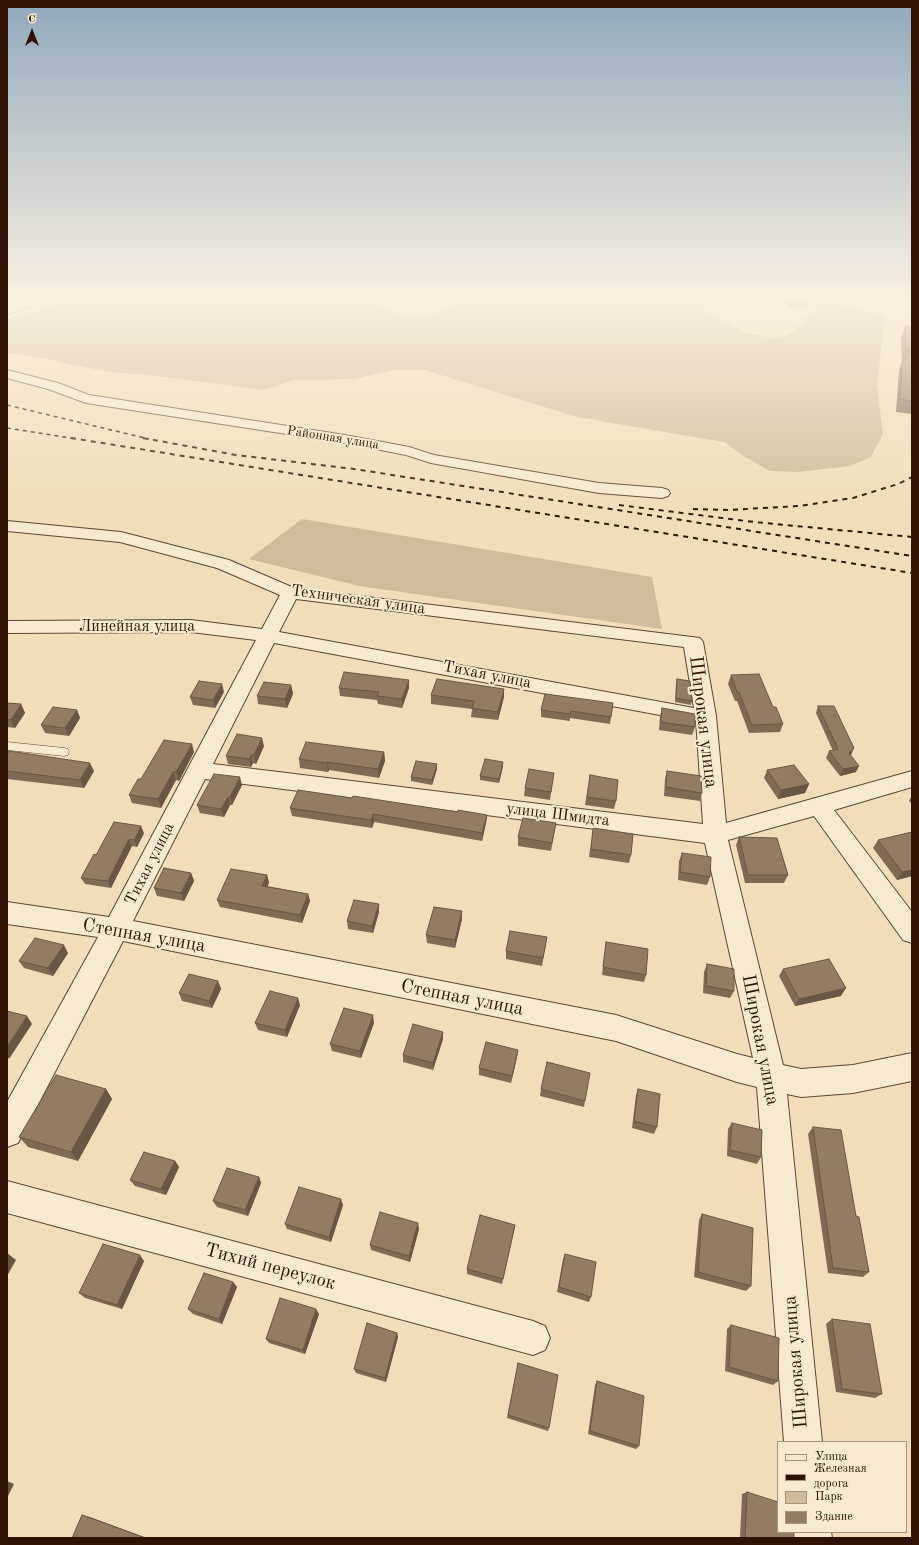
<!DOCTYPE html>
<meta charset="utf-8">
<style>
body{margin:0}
#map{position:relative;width:919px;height:1545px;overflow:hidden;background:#f1deb8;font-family:"Old Standard TT",serif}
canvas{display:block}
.frame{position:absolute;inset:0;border:8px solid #301205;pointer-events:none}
.legend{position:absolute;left:777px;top:1441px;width:130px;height:92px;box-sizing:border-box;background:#f6ead1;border:1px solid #a7947f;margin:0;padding:5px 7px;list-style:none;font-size:12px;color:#301205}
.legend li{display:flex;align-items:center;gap:8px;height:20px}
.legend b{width:20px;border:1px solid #a7947f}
.north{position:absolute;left:12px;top:12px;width:40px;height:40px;-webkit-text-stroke:3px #f6ead1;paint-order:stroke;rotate:0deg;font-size:11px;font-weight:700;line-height:16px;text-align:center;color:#301205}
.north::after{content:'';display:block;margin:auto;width:14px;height:18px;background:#301205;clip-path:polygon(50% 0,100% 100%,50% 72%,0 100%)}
</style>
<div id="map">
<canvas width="919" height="1545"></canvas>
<div class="frame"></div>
<ul class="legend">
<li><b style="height:5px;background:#f6ead1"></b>Улица</li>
<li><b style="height:5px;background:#301205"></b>Железная дорога</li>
<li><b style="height:11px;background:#d0bb9a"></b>Парк</li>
<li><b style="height:11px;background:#947c62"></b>Здание</li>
</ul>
<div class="north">С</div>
</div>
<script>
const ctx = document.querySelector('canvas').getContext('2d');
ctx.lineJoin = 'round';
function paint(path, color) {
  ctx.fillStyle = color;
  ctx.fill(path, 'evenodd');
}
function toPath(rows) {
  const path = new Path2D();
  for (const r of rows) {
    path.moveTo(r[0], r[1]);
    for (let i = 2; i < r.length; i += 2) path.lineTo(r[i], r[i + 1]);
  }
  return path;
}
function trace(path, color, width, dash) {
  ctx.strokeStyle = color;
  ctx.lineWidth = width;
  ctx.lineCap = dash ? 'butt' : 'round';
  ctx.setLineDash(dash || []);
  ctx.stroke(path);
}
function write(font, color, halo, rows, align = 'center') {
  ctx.font = font + ' "Old Standard TT",serif';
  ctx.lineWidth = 4;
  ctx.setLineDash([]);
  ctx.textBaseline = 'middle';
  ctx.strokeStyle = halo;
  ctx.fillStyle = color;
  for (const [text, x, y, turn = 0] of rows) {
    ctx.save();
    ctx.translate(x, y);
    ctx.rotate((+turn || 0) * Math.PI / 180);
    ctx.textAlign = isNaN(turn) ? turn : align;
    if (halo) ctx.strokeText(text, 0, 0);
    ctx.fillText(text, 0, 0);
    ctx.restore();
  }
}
paint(toPath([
 [79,297,349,298,372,302,408,317,429,316,468,297,697,297,701,299,706,310,722,321,746,333,777,339,794,332,818,303,835,303,885,315,877,386,883,434,871,457,850,466,799,472,770,471,745,457,724,442,577,417,425,370,395,370,353,379,294,380,263,390,157,376,110,372,68,364,44,358,7,353,7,319],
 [302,519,652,577,662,629,359,586,249,559]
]), '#d0bb9a');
const lane = toPath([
 [7,742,64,748,68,749,69,752,68,755,64,756,7,750,7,742]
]);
const street = toPath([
 [42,297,59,297,57,299,7,314,7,307,42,297],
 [7,370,58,383,89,395,345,435,409,447,434,455,599,483,662,488,668,490,670,493,668,496,662,498,599,493,431,463,406,455,345,443,86,403,48,389,7,378,7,370],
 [7,521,121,532,229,560,294,588,700,638,703,642,716,716,726,823,912,771,912,787,834,810,912,912,912,943,903,940,814,816,728,840,783,1065,801,1069,853,1065,912,1053,912,1081,853,1093,801,1097,787,1094,822,1442,784,1442,757,1087,737,1082,616,1041,123,941,18,1143,7,1147,7,1102,98,937,7,924,7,902,109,917,256,640,191,632,7,633,7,621,191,620,262,629,280,595,217,568,120,542,7,531,7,521],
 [296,599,684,647,694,708,279,632,296,599],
 [274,643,692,721,696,720,703,824,213,764,274,643],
 [205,779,705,843,753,1058,737,1054,616,1015,133,921,205,779],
 [7,1181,533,1321,545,1326,550,1338,545,1350,533,1355,7,1213,7,1181],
 [791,1532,831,1532,832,1538,792,1538,791,1532]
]);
trace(lane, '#604532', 1);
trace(street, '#604532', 2);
paint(lane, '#f6ead1');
paint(street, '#f6ead1');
trace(toPath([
 [7,405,149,439],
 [7,428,77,439]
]), '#301205', 1.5, [4, 4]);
trace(toPath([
 [71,438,912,573],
 [143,438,236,455,354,469,912,556],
 [619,505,754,522,912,537],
 [693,509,728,510,799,506,853,498,898,484,912,477]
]), '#301205', 2, [5, 5]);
paint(toPath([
 [783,297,809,297,807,308,788,307],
 [905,326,912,327,912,414,896,412,899,371,902,360,901,338],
 [731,675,783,724,780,732,749,733,737,701,735,701,728,684],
 [677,679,692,701,691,705,675,702,676,683],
 [409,680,409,688,402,708,378,704,377,700,340,696,339,688],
 [291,685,293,694,287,708,258,704,257,696],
 [504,689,504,697,498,720,471,717,472,709,431,704,431,695],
 [224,692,215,708,193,705,190,697],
 [7,703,21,704,25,713,15,728,7,727],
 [613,703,610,724,570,718,570,721,541,717,541,710],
 [818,706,851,755,851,756,856,772,840,776,826,758,829,751,833,751,816,713],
 [662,708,695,727,692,735,659,730,660,716],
 [77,710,80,718,69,736,45,733,41,725],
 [264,746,256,764,253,763,251,767,228,764,226,756],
 [194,752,179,781,176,780,161,808,132,803,129,795,141,779],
 [384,752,385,761,379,778,329,770,328,772,300,768,299,759],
 [7,754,94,771,84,788,7,779],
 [503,762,503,766,499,783,480,780,480,776],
 [437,769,432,785,411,781,411,777],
 [767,770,809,784,805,793,778,799,764,778],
 [667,771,702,793,700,801,664,796,665,779],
 [554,773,550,800,524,796,525,788],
 [590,775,616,801,614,809,585,805],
 [242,785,232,805,230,805,224,817,200,813,197,805],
 [912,795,912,804,909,801],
 [352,798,458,812,487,815,486,823,482,841,374,822,372,828,292,816,290,808],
 [556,823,551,851,518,846,518,837],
 [912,832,912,876,897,880,873,848,878,840],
 [144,833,137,847,132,846,111,888,85,884,81,878,96,855],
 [592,836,631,855,629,863,589,857],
 [739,837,788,875,784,883,745,883,736,845],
 [682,853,710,877,707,885,678,880,679,861],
 [191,873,194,881,184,901,157,896,154,888],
 [267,875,269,883,267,886,308,894,310,901,302,923,220,907,217,900],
 [379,912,373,933,348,929,347,921],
 [462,919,455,948,427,943,426,935],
 [606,942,646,975,644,982,602,975,605,949],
 [546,944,542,966,506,959,506,951],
 [68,953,53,976,24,968,19,961],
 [707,964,734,991,730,998,703,993,704,972],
 [783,969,841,996,795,1006,779,976],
 [218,981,221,989,212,1008,182,1001,179,993],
 [300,1005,287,1037,258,1030,255,1023],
 [374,1023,361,1058,332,1051,330,1044],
 [443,1032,443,1039,433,1070,403,1062,403,1055],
 [518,1050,517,1057,511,1083,479,1075,479,1068],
 [106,1089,112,1099,78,1161,28,1147,19,1137],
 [541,1089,585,1101,584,1107,540,1096],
 [638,1089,657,1127,654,1134,632,1128,636,1095],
 [732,1123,761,1157,757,1164,727,1156,728,1129],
 [813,1127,856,1216,869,1272,863,1277,828,1273,808,1134],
 [175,1161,179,1167,166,1195,135,1186,130,1180],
 [259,1177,261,1183,248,1216,217,1207,213,1201],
 [343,1205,331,1242,287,1229,285,1224],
 [702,1214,751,1286,746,1291,694,1277,699,1220],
 [515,1225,502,1284,467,1274,467,1269],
 [419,1229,410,1262,371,1250,370,1245],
 [565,1254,591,1297,589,1302,557,1292,563,1259],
 [144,1261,122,1309,85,1298,79,1293],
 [233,1282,237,1287,222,1324,193,1314,188,1309],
 [319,1314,305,1354,269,1343,266,1339],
 [832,1319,882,1394,875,1398,836,1392,826,1324],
 [731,1325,778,1381,773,1385,725,1371,727,1329],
 [397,1333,398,1337,386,1382,356,1373,354,1369],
 [518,1363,549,1428,548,1431,507,1418],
 [597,1381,639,1446,636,1449,588,1434,595,1385],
 [747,1492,794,1538,740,1538,742,1494],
 [891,1532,903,1532,898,1533]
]), '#7f6b54');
paint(toPath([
 [911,347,907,357,908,348],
 [409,680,409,688,402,708,402,699],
 [222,684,224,692,215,708,213,700],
 [291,685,293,694,287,708,285,699],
 [504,689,504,697,498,720,498,712],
 [21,704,25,713,15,728,11,720],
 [77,710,80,718,69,736,65,728],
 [262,738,264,746,256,764,254,755],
 [192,744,194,752,179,781,176,772],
 [854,748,851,755,846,760,849,753],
 [384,752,385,761,379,778,378,769],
 [251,755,253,763,251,767,249,759],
 [327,762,329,770,328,772,327,763],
 [503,762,503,766,499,783,499,779],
 [90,763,94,771,84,788,80,780],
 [437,764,437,769,432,785,432,780],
 [859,766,856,772,840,776,843,769],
 [173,772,176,780,161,808,158,799],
 [240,777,242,785,232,805,230,797],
 [809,784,805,793,778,799,781,790],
 [228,797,230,805,224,817,221,809],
 [373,814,374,822,372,828,371,820],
 [487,815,486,823,482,841,482,833],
 [141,826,144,833,137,847,134,840],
 [129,839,132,846,111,888,108,881],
 [912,870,912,876,897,880,902,872],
 [191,873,194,881,184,901,181,893],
 [267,875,269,883,264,894,262,886],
 [308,894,310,901,302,923,300,915],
 [379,904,379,912,373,933,372,926],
 [462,911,462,919,455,948,455,940],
 [64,945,68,953,53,976,48,968],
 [218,981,221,989,212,1008,209,1001],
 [846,988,841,996,795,1006,799,999],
 [298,998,300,1005,287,1037,285,1030],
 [373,1015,374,1023,361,1058,360,1051],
 [27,1016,32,1024,9,1059,7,1056,7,1047],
 [443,1032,443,1039,433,1070,433,1063],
 [518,1050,517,1057,511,1083,512,1076],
 [106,1089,112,1099,78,1161,71,1152],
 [175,1161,179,1167,166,1195,161,1189],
 [259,1177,261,1183,248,1216,245,1210],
 [341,1199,343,1205,331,1242,329,1237],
 [418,1223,419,1229,410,1262,409,1256],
 [515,1225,514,1231,502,1284,503,1279],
 [7,1253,16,1260,7,1276],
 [140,1255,144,1261,122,1309,117,1305],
 [233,1282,237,1287,222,1324,219,1319],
 [316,1309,319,1314,305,1354,303,1350],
 [397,1333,398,1337,386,1382,385,1378],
 [7,1481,14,1484,7,1498],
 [82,1515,90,1517,147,1538,145,1538]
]), '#685745');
const building = toPath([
 [905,326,912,327,912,348,911,347,908,348,907,353,912,354,912,401,900,399,903,358,907,359,905,326],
 [344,672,409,680,402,699,377,696,379,692,339,688,344,672],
 [759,674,773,707,776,707,783,724,752,725,739,692,737,692,731,675,759,674],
 [437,679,504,689,498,712,472,708,474,701,431,695,437,679],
 [677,679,690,681,692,701,676,698,677,679],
 [199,681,222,684,213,700,190,697,199,681],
 [264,682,291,685,285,699,257,696,264,682],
 [545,694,613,703,611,717,571,711,570,714,541,710,545,694],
 [7,703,21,704,11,720,7,719,7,703],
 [818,706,834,706,854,748,849,753,859,766,843,769,829,751,838,749,818,706],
 [53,707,77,710,65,728,41,725,53,707],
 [662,708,695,714,695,727,661,722,662,708],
 [237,734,262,738,254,755,251,755,249,759,226,756,237,734],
 [164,740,192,744,176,772,173,772,158,799,129,795,138,779,141,779,164,740],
 [306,742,384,752,378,769,327,762,327,763,299,759,306,742],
 [9,751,90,763,80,780,7,771,7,754,9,751],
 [485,759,503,762,499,779,480,776,485,759],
 [416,761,437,764,432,780,411,777,416,761],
 [794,765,809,784,781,790,767,770,794,765],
 [529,769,554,773,551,792,525,788,529,769],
 [667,771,701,776,702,793,666,787,667,771],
 [214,774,240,777,230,797,228,797,221,809,197,805,214,774],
 [590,775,618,780,616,801,587,797,590,775],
 [298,790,352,798,353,796,458,812,458,810,487,815,482,833,373,814,371,820,290,808,298,790],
 [523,818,556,823,552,843,518,837,523,818],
 [114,822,141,826,134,840,129,839,108,881,81,878,94,854,96,855,114,822],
 [593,828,633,834,631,855,591,849,593,828],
 [912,832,912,870,902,872,878,840,912,832],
 [739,837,777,838,788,875,748,875,739,837],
 [682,853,711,857,710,877,680,872,682,853],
 [164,868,191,873,181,893,154,888,164,868],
 [231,869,267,875,262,886,308,894,300,915,217,900,231,869],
 [354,900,379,904,372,926,347,921,354,900],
 [434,907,462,911,455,940,426,935,434,907],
 [510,931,547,937,543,958,506,951,510,931],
 [35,938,64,945,48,968,19,961,35,938],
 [606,942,648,949,646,975,603,967,606,942],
 [829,959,846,988,799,999,783,969,829,959],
 [707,964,734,969,734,991,706,986,707,964],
 [189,974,218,981,209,1001,179,993,189,974],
 [270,991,298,998,285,1030,255,1023,270,991],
 [344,1008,373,1015,360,1051,330,1044,344,1008],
 [7,1011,27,1016,7,1047,7,1011],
 [413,1024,443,1032,433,1063,403,1055,413,1024],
 [486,1042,518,1050,512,1076,479,1068,486,1042],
 [547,1062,590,1073,585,1101,541,1089,547,1062],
 [56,1075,106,1089,71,1152,19,1137,56,1075],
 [638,1089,660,1094,657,1127,634,1121,638,1089],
 [732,1123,762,1130,761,1157,730,1150,732,1123],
 [813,1127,841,1130,856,1216,859,1217,869,1272,833,1268,813,1127],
 [144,1152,175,1161,161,1189,130,1180,144,1152],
 [227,1168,259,1177,245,1210,213,1201,227,1168],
 [299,1187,341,1199,329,1237,285,1224,299,1187],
 [380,1212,418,1223,409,1256,370,1245,380,1212],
 [702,1214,753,1228,751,1286,698,1272,702,1214],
 [480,1215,515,1225,503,1279,467,1269,480,1215],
 [103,1244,140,1255,117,1305,79,1293,103,1244],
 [565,1254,596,1262,591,1297,559,1287,565,1254],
 [204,1273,233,1282,219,1319,188,1309,204,1273],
 [280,1298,316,1309,303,1350,266,1339,280,1298],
 [832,1319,870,1324,882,1394,842,1389,832,1319],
 [367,1323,397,1333,385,1378,354,1369,367,1323],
 [731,1325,779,1338,778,1381,729,1367,731,1325],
 [518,1363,558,1375,549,1428,508,1415,518,1363],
 [597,1381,644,1396,639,1446,590,1431,597,1381],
 [747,1492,778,1502,778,1532,794,1532,794,1538,745,1538,747,1492],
 [82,1515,145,1538,72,1538,82,1515]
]);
paint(building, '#947c62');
trace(building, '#685745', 1);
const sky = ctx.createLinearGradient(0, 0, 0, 513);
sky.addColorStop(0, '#91a9bc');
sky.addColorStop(0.58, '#f9f0df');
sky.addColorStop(1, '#f9f0df00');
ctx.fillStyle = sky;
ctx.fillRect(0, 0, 919, 513);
write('13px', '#301205', '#f6ead1', [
 ["Районная улица",333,438,9]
]);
write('16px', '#301205', '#f6ead1', [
 ["Техническая улица",358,600,8],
 ["Линейная улица",137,627],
 ["Тихая улица",487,675,11],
 ["улица Шмидта",558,815,7],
 ["Тихая улица",150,864,-63]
]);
write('19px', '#301205', '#f6ead1', [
 ["Широкая улица",703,722,83],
 ["Степная улица",144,936,10],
 ["Степная улица",462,998,11],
 ["Широкая улица",760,1040,79],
 ["Тихий переулок",270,1267,15],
 ["Широкая улица",796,1362,-95]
]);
</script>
